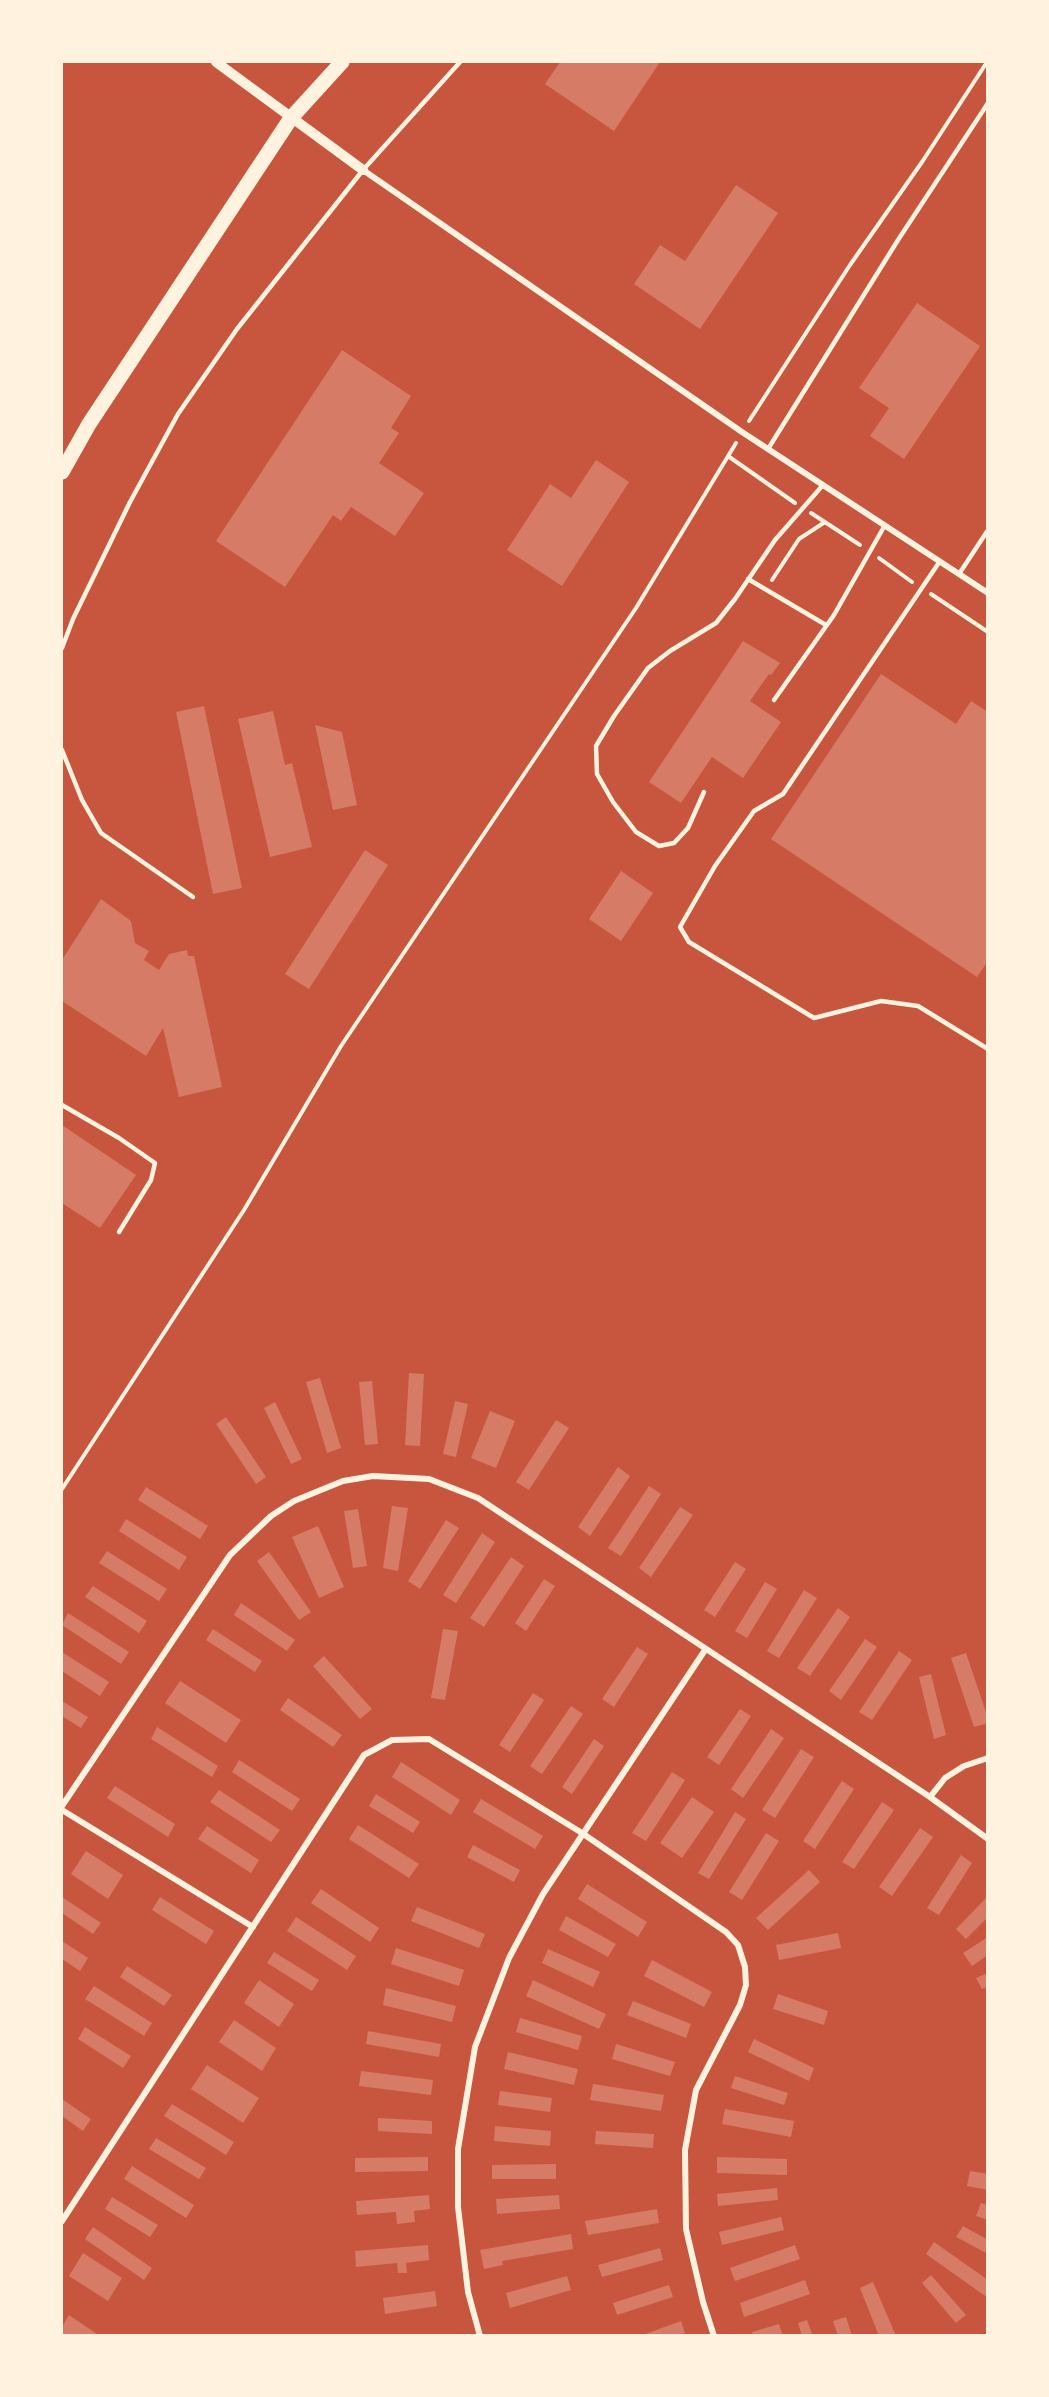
<!DOCTYPE html>
<style>
body{margin:0}
#map{position:relative;width:1049px;height:2397px;overflow:hidden;background:#c8553d;font-family:Georgia,serif}
canvas{display:block}
.frame{position:absolute;inset:0;border:63px solid #fff3e0;pointer-events:none}
</style>
<div id="map">
<canvas width="1049" height="2397"></canvas>
<div class="frame"></div>
</div>
<script>
const ctx = document.querySelector('canvas').getContext('2d');
ctx.lineJoin = 'round';
function paint(path, color) {
  ctx.fillStyle = color;
  ctx.fill(path, 'evenodd');
}
function toPath(rows) {
  const path = new Path2D();
  for (const r of rows) {
    path.moveTo(r[0], r[1]);
    for (let i = 2; i < r.length; i += 2) path.lineTo(r[i], r[i + 1]);
  }
  return path;
}
function trace(path, color, width, dash) {
  ctx.strokeStyle = color;
  ctx.lineWidth = width;
  ctx.lineCap = dash ? 'butt' : 'round';
  ctx.setLineDash(dash || []);
  ctx.stroke(path);
}
paint(toPath([
 [560,62,660,62,614,131,545,84],
 [736,185,778,213,700,329,634,284,660,245,685,261],
 [917,303,980,346,904,459,870,436,889,408,859,388],
 [342,350,411,396,391,428,399,433,379,463,424,493,395,536,351,507,341,521,333,515,285,587,216,541],
 [596,460,629,482,562,586,507,550,550,484,571,498],
 [743,641,780,663,771,675,769,674,750,701,781,722,743,778,712,757,681,803,649,782],
 [881,674,956,724,971,701,988,712,988,961,977,977,771,839],
 [204,706,242,888,213,894,176,712],
 [273,711,285,765,292,763,312,847,270,857,238,719],
 [315,725,342,732,357,805,333,810],
 [365,850,388,865,309,989,285,974],
 [621,871,653,893,621,941,589,919],
 [101,899,131,921,135,943,149,951,144,960,159,970,169,954,187,950,188,956,194,956,222,1087,179,1097,163,1028,146,1056,62,1001,62,960],
 [62,1125,136,1175,100,1228,62,1203],
 [409,1373,424,1374,420,1446,405,1445],
 [320,1378,341,1448,327,1453,306,1382],
 [372,1381,378,1444,365,1445,359,1382],
 [455,1401,468,1404,456,1457,443,1454],
 [275,1402,302,1459,291,1464,264,1408],
 [490,1411,515,1421,496,1468,471,1458],
 [226,1417,266,1477,256,1484,216,1424],
 [556,1420,569,1428,529,1490,516,1482],
 [618,1467,630,1476,590,1536,578,1527],
 [649,1486,661,1494,621,1556,608,1548],
 [146,1487,208,1526,200,1539,138,1500],
 [392,1506,408,1508,398,1571,383,1568],
 [680,1507,693,1515,651,1577,639,1568],
 [358,1509,367,1566,353,1568,344,1511],
 [126,1519,187,1557,179,1570,119,1531],
 [446,1520,459,1528,420,1589,408,1581],
 [318,1526,344,1587,319,1598,292,1537],
 [482,1533,495,1542,456,1603,443,1595],
 [107,1551,167,1589,159,1601,99,1563],
 [269,1552,311,1612,299,1620,257,1561],
 [511,1557,524,1566,484,1627,470,1618],
 [735,1562,746,1569,715,1617,704,1610],
 [544,1579,555,1586,526,1631,515,1623],
 [765,1582,777,1589,747,1638,735,1631],
 [93,1586,147,1621,139,1633,85,1597],
 [804,1590,817,1598,779,1658,767,1651],
 [241,1603,295,1640,287,1651,234,1615],
 [838,1608,850,1617,810,1676,797,1668],
 [68,1613,129,1652,121,1664,62,1625],
 [213,1629,262,1661,255,1672,206,1640],
 [443,1629,458,1631,445,1700,431,1698],
 [865,1639,877,1647,841,1700,829,1691],
 [637,1647,648,1654,614,1707,602,1699],
 [899,1651,912,1660,872,1720,859,1712],
 [62,1652,109,1682,100,1696,62,1671],
 [966,1653,988,1718,988,1723,974,1727,951,1658],
 [324,1656,372,1709,360,1719,313,1666],
 [931,1674,946,1735,934,1739,919,1677],
 [180,1681,241,1720,226,1743,165,1703],
 [533,1693,544,1700,510,1752,499,1745],
 [288,1698,342,1735,333,1747,280,1710],
 [62,1701,88,1717,81,1728,62,1716],
 [571,1706,583,1714,542,1774,530,1766],
 [740,1709,751,1716,719,1765,707,1757],
 [157,1727,218,1766,212,1777,151,1739],
 [771,1729,784,1738,743,1798,731,1789],
 [594,1739,604,1746,572,1794,562,1787],
 [801,1749,814,1757,775,1818,762,1810],
 [239,1760,300,1799,292,1811,232,1772],
 [401,1762,460,1800,451,1815,392,1777],
 [672,1772,685,1780,646,1841,632,1833],
 [842,1781,854,1789,815,1849,803,1841],
 [115,1786,175,1824,168,1837,107,1798],
 [219,1790,280,1830,271,1842,210,1802],
 [376,1794,420,1822,413,1833,369,1806],
 [692,1797,714,1812,682,1858,660,1843],
 [481,1799,543,1836,535,1849,473,1812],
 [882,1802,894,1810,854,1869,842,1862],
 [735,1812,746,1819,709,1879,698,1873],
 [358,1825,419,1864,409,1878,349,1839],
 [207,1826,259,1860,251,1873,198,1839],
 [920,1828,933,1837,892,1896,879,1887],
 [766,1833,779,1841,742,1900,729,1892],
 [473,1845,520,1870,514,1882,467,1857],
 [86,1851,123,1875,108,1899,71,1874],
 [961,1855,972,1863,939,1915,927,1908],
 [809,1870,820,1882,768,1930,756,1918],
 [587,1884,647,1922,638,1937,578,1899],
 [321,1889,379,1928,370,1942,311,1903],
 [988,1896,988,1917,966,1939,956,1929],
 [62,1897,101,1923,93,1934,62,1913],
 [160,1897,214,1931,206,1944,152,1910],
 [417,1907,485,1934,479,1948,411,1921],
 [566,1916,616,1944,608,1957,559,1930],
 [296,1917,356,1956,347,1970,287,1931],
 [838,1933,841,1948,779,1960,776,1945],
 [988,1937,988,1955,972,1966,963,1953],
 [62,1941,88,1958,80,1971,62,1959],
 [396,1948,464,1970,459,1986,391,1964],
 [548,1949,600,1972,593,1987,542,1963],
 [274,1952,319,1980,312,1991,267,1963],
 [652,1960,712,1992,704,2007,644,1976],
 [127,1966,172,1995,164,2006,120,1977],
 [988,1973,988,1987,982,1989,976,1978],
 [259,1980,294,2004,279,2027,244,2003],
 [533,1980,606,2014,599,2029,526,1996],
 [94,1986,152,2023,144,2036,85,1999],
 [386,1988,456,2006,452,2022,383,2005],
 [778,1994,828,2011,824,2025,773,2009],
 [633,2001,691,2024,686,2038,627,2015],
 [520,2018,582,2036,578,2050,516,2032],
 [234,2020,276,2048,262,2071,219,2042],
 [85,2027,131,2056,123,2068,78,2039],
 [368,2031,441,2044,439,2057,366,2044],
 [754,2039,814,2068,809,2081,748,2052],
 [616,2044,675,2062,670,2076,612,2059],
 [508,2052,578,2069,574,2085,504,2069],
 [207,2065,259,2098,243,2123,191,2089],
 [361,2071,433,2080,431,2095,359,2086],
 [735,2076,788,2093,784,2105,731,2088],
 [593,2084,664,2095,661,2111,590,2100],
 [500,2091,552,2098,550,2112,498,2105],
 [62,2099,91,2119,83,2131,62,2116],
 [172,2104,234,2142,226,2155,164,2116],
 [725,2109,794,2121,791,2137,722,2124],
 [378,2118,432,2121,432,2134,378,2131],
 [495,2126,551,2131,550,2146,494,2141],
 [596,2131,654,2134,653,2148,595,2144],
 [156,2138,206,2168,199,2179,149,2149],
 [428,2157,428,2171,355,2172,355,2158],
 [717,2157,787,2159,787,2175,717,2173],
 [556,2164,556,2179,492,2179,492,2165],
 [132,2166,194,2205,186,2218,124,2179],
 [970,2171,988,2174,988,2190,967,2186],
 [777,2188,778,2200,718,2206,717,2194],
 [429,2195,430,2209,414,2211,415,2222,397,2224,396,2212,357,2215,356,2201],
 [559,2195,560,2209,497,2214,496,2199],
 [112,2197,158,2225,150,2237,105,2209],
 [981,2203,988,2205,988,2220,976,2216],
 [657,2209,659,2223,588,2235,585,2221],
 [781,2217,784,2230,722,2245,719,2232],
 [963,2226,988,2240,988,2254,956,2237],
 [93,2227,152,2268,144,2280,85,2239],
 [571,2234,573,2249,502,2261,503,2265,484,2269,480,2250],
 [934,2242,988,2280,988,2293,985,2296,926,2254],
 [428,2245,429,2260,406,2263,407,2273,398,2273,397,2263,356,2267,355,2251],
 [795,2245,800,2259,735,2281,730,2268],
 [660,2248,663,2260,602,2277,598,2265],
 [83,2253,122,2278,108,2301,69,2276],
 [931,2275,966,2315,956,2323,922,2283],
 [567,2276,571,2290,510,2308,506,2293],
 [805,2280,810,2294,744,2317,740,2303],
 [873,2282,896,2336,879,2336,860,2288],
 [669,2285,673,2297,617,2315,613,2303],
 [435,2291,437,2306,385,2314,383,2298],
 [69,2315,100,2336,62,2336,62,2327],
 [846,2317,852,2336,838,2336,833,2321],
 [807,2320,813,2336,802,2336,798,2323],
 [681,2321,685,2333,677,2336,640,2336],
 [779,2324,783,2336,753,2336,752,2332]
]), '#d67c66');
trace(toPath([
 [749,421,850,265,922,162,987,62],
 [728,456,795,503],
 [811,513,860,545],
 [879,558,912,582],
 [772,580,799,539,825,522],
 [931,594,988,632],
 [62,1489,244,1210,341,1046,636,608,736,443]
]), '#fff3e0', 4);
trace(toPath([
 [768,449,898,240,988,103],
 [940,561,783,794,754,811,715,866,680,927,689,942,814,1018,881,1001,918,1006,988,1049],
 [959,574,988,530],
 [748,579,826,625],
 [62,648,73,619,130,502,178,414,237,329,363,170,460,62],
 [774,700,834,615,885,525],
 [62,750,82,800,101,833,193,897],
 [704,792,688,828,674,843,659,846,636,832,613,802,597,774,596,746,614,716,648,668,670,651,716,623,735,599,775,540,823,485],
 [62,1105,119,1138,155,1163,151,1180,119,1232]
]), '#fff3e0', 4.5);
trace(toPath([
 [363,170,742,432,988,593],
 [930,1797,945,1778,964,1766,988,1758],
 [62,1806,230,1555,271,1516,294,1501,343,1481,373,1476,429,1479,478,1498,930,1797,988,1839],
 [62,1810,253,1927],
 [62,2221,364,1755,392,1740,429,1739,582,1833,726,1932,738,1945,745,1967,746,1985,740,2005,696,2090,685,2150,686,2229,703,2302,714,2336],
 [480,2336,468,2292,458,2207,458,2149,475,2047,509,1958,543,1894,705,1650]
]), '#fff3e0', 6);
trace(toPath([
 [216,62,363,170]
]), '#fff3e0', 10);
trace(toPath([
 [62,472,89,424,291,118,342,62]
]), '#fff3e0', 15);
</script>
